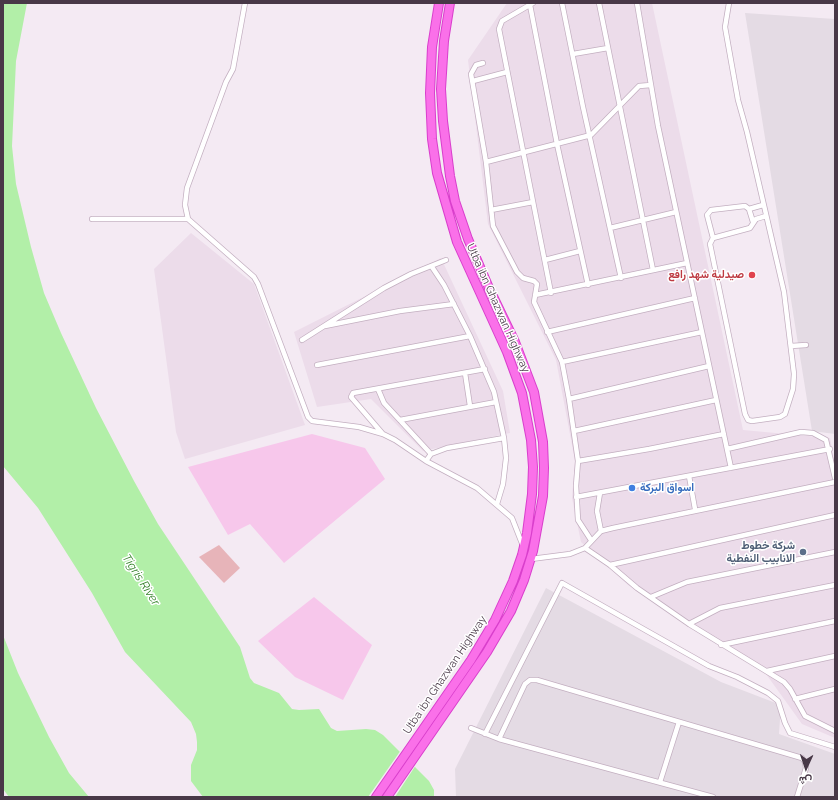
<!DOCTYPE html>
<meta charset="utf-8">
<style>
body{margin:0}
#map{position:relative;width:838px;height:800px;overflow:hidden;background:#f4eaf3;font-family:Raleway,Vazirmatn,sans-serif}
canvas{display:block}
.frame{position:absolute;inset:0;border:4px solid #483847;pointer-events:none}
.north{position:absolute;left:786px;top:748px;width:40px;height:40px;-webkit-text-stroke:3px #fff;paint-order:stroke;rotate:183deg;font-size:11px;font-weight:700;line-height:16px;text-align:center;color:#483847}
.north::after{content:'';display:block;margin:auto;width:14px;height:18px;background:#483847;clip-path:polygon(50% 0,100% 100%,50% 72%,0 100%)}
</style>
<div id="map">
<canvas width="838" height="800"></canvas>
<div class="frame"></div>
<div class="north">ش</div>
</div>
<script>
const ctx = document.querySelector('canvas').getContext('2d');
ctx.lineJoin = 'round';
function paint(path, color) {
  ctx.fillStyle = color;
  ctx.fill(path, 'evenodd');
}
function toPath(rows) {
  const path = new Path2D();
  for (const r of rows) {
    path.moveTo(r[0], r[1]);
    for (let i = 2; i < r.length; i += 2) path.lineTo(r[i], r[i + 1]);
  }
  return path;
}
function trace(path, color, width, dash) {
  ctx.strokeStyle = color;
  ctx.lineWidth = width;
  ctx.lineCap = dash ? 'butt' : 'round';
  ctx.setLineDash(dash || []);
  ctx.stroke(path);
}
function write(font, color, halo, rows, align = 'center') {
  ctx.font = font + ' Raleway,Vazirmatn,sans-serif';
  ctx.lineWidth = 3;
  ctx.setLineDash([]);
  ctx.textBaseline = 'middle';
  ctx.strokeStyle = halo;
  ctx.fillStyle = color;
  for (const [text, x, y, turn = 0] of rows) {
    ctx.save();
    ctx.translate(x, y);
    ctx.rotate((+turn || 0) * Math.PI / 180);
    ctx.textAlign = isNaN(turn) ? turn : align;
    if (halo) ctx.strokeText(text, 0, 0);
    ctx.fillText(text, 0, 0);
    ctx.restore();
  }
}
paint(toPath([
 [507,3,652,3,743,430,830,438,835,463,835,738,802,724,766,674,628,585,581,542,572,498,575,461,556,360,488,224,468,60],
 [191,233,254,284,305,425,185,459,176,432,154,269],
 [441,258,503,391,510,433,423,451,371,399,317,407,294,332]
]), '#ecdcea');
paint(toPath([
 [745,13,835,19,835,434,812,431],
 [546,588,721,682,781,705,779,734,835,754,835,797,456,797,455,769]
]), '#e4dbe4');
paint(toPath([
 [219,545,240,568,224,583,199,557]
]), '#e7b4b9');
paint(toPath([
 [312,434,365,448,385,479,284,563,250,524,228,535,188,467],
 [314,597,372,645,343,700,295,677,258,641]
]), '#f7c7eb');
paint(toPath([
 [3,3,27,3,16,61,12,146,16,184,31,247,44,293,61,333,96,408,134,481,158,524,240,647,250,678,254,683,279,693,292,709,299,710,319,709,331,728,337,731,366,729,375,730,383,735,429,781,434,790,434,797,203,797,191,781,191,765,197,750,197,742,196,734,191,722,125,652,92,593,38,508,3,466],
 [3,635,18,673,49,737,69,773,89,797,9,797,3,789]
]), '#b2efa8');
paint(toPath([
 [401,750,416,765,395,797,368,797]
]), '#f4eaf3');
const minor = toPath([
 [245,3,233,69,226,82,187,188,185,205,188,219,254,277,258,284,308,417,312,421,359,427,383,434,395,440,426,461,477,488,512,518,523,546],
 [533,3,502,21,499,29,551,293],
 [562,3,583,107,621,278],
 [599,3,653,270],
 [637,3,658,126,731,468],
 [729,3,725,27,738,100,747,132,784,292,794,374,793,389,785,414,780,417,752,421,748,420,745,414,710,244,713,238,750,228,756,219,766,216],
 [530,5,557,144,588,285],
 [573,54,608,48],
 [483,63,476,65,471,74,486,162,493,226,517,272,523,278,534,281,537,284,534,302,562,362,569,399,578,461],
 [473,81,507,72],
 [486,162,591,135,639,86,651,85],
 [749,209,763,205],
 [491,210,533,202],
 [92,219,188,219],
 [610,228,676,212],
 [713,238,707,215,711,210,745,206,749,209,753,222],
 [545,260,580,251],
 [432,267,444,285,470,336,494,392,504,438,506,458,503,484,497,504],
 [535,295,687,263],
 [325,326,400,311,454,304],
 [547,332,695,298],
 [302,340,384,288,411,274,446,260],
 [791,346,806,345],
 [562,362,702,332],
 [317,365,470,336],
 [465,373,470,406],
 [378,389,384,403,431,454],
 [569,399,709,366],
 [400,420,496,402],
 [574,431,716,400],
 [382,433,351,397,353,393,485,369],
 [727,449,801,432,813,433,826,440,835,478],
 [426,461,431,454,447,448,504,438],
 [689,476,695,509],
 [600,493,597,511,601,531],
 [576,497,830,449],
 [591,540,578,520,576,486,578,461,649,449,724,434],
 [585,548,610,565,637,588,689,624,784,682,790,689,805,716,835,731],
 [531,559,570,554,585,548,601,531,613,528,835,482],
 [610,565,835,515],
 [651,597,687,582,835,552],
 [689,624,720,608,835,585],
 [721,645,835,621],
 [767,671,835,656],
 [795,699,835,689],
 [471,728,499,739,713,797],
 [485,734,562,583,709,666,737,677,768,693,778,701,785,723,790,733,835,747],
 [499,739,525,684,530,680,537,680,802,758,805,762,806,768,797,797],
 [660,782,679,722]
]);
const motorway = toPath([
 [376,797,471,660,495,620,513,581,522,555,527,533,532,494,533,467,531,440,522,393,507,352,457,242,437,173,432,139,430,93,432,47,439,3],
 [387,797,487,652,511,611,524,580,533,551,543,496,544,468,543,442,534,392,515,342,489,288,468,239,455,201,450,176,443,121,441,89,444,41,450,3]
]);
trace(minor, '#c3afc0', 6);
trace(motorway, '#d93fcc', 10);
trace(minor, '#fff', 4.5);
trace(motorway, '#fa70e9', 8);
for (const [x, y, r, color] of [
 [752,275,4,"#e0444e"],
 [632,488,4,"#3f7fe0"],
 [803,552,4,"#5c6f8a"]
]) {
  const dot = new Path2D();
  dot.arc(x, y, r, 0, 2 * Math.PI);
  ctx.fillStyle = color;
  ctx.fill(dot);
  trace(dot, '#fff', 1.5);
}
write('bold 11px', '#be3a42', '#fff', [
 ["صيدلية شهد رافع",744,275]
], 'right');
write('11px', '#483847', '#fff', [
 ["Utba ibn Ghazwan Highway",498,308,66],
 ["Utba ibn Ghazwan Highway",445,675,-56]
]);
write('bold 11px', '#366cbe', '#fff', [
 ["اسواق البركة",640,488]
], 'left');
write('bold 11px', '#4e5e75', '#fff', [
 ["شركة خطوط",795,546],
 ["الانابيب النفطية",795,559]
], 'right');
write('italic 12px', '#348229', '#fff', [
 ["Tigris River",141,580,57]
]);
</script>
